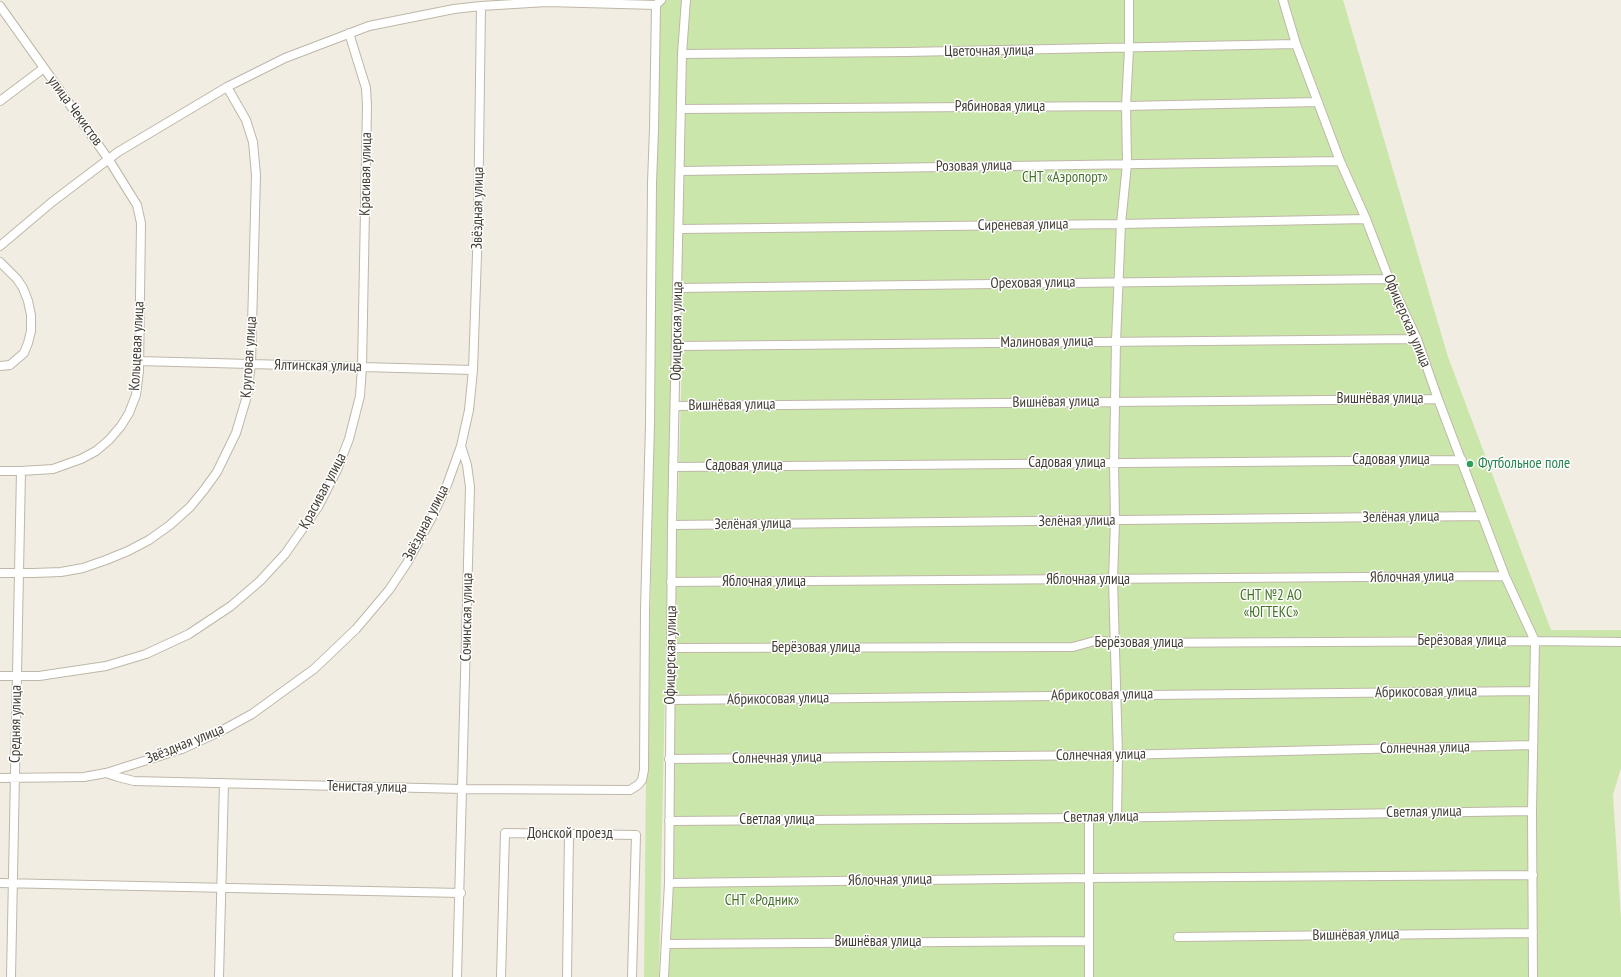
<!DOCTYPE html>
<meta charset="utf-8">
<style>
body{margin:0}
canvas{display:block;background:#f1ede3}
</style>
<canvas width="1621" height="977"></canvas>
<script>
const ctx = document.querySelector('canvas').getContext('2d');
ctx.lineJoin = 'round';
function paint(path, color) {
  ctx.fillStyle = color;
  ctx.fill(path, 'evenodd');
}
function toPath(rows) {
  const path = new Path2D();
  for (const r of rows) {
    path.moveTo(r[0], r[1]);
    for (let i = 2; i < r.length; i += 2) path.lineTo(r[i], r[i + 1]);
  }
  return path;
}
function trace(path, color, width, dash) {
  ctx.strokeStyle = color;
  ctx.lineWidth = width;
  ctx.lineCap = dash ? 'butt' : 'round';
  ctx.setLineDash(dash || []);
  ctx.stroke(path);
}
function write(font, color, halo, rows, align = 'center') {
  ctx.font = font + ' "PT Sans Narrow",sans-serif';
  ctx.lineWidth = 3;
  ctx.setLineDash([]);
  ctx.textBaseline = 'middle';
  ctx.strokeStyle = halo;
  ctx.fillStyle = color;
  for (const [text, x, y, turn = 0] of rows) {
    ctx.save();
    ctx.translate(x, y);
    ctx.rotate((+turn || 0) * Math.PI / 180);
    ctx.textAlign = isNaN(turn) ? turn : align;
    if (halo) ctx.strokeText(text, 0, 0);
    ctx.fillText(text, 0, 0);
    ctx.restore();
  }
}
paint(toPath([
 [658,0,682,0,676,159,659,977,644,977,646,774,651,578],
 [687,0,1343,0,1448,357,1551,630,1621,630,1621,768,1613,795,1621,919,1621,977,669,977,669,817,682,357,682,54]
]), '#cbe6ab');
const street = toPath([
 [1283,0,1296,44,1340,161,1366,219,1389,279,1417,339,1438,399,1505,576,1535,641,1532,811,1533,977],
 [0,6,44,68],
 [682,54,906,52,1296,44],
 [0,101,44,68,109,160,137,205,141,223,139,371,136,395,129,413,121,426,109,440,96,451,81,459,53,469,21,471,0,471],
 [681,109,1126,106,1318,102],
 [680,171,1340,161],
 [680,229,1121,224,1366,219],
 [0,246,52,202,118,152,227,87,285,58,369,26,454,9,481,6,547,2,656,5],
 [0,262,17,279,23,288,28,301,31,315,31,331,28,343,24,353,10,365,0,366],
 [678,288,1389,279],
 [677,346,1417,339],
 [139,361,473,370],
 [675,406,1438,399],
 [673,467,1462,460],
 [672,525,1482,516],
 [0,573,33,573,61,572,83,568,106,560,128,551,149,540,170,525,190,507,204,490,217,472,236,433,247,396,251,364,256,175,253,142,246,120,227,87],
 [671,582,1505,576],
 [671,648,1073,647,1098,640,1115,643,1535,641,1621,642],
 [0,676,39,676,106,666,146,654,189,634,231,606,260,581,285,554,318,507,337,470,349,439,360,396,362,367,367,106,366,88,349,33],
 [670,700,1534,691],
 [669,759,1118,755,1533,745],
 [106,773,118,777,134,781,463,789,630,790,638,785,642,780,644,770,645,610,650,424,652,183,654,129,656,5,661,0],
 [0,778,84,777,106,773,182,749,221,731,252,714,314,669,356,629,389,590,407,563,432,517,447,485,461,446,469,410,473,370,478,226,481,6],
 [1117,817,1118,755,1113,580,1115,521,1114,463,1116,341,1121,224,1127,164,1126,106,1129,49,1129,0],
 [1089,818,1089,977],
 [669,821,1089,818,1532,811],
 [0,883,461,893],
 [669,883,1088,878,1533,875],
 [1178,937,1533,933],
 [667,944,1089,941],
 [11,977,21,471],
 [219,977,224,783],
 [457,977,470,487,467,465,461,446],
 [501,977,505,833,636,835,632,977],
 [567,977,569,834],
 [664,977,669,883,672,525,682,54,686,0]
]);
trace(street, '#bfb7a8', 10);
trace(street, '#fff', 8);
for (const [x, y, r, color] of [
 [1470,464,4,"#2e9e5b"]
]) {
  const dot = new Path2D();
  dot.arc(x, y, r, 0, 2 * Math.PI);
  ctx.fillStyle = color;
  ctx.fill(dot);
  trace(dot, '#fff', 1.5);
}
write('15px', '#433d33', '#fff', [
 ["Цветочная улица",989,51,-1],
 ["Рябиновая улица",1000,107],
 ["улица Чекистов",75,111,54],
 ["Розовая улица",974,166,-1],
 ["Красивая улица",366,174,-89],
 ["Звёздная улица",478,208,-89],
 ["Сиреневая улица",1023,225,-1],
 ["Ореховая улица",1033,283,-1],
 ["Офицерская улица",1407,321,67],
 ["Офицерская улица",677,331,-89],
 ["Малиновая улица",1047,342,-1],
 ["Кольцевая улица",137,346,-87],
 ["Круговая улица",249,357,-86],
 ["Ялтинская улица",318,366,1],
 ["Вишнёвая улица",1380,399],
 ["Вишнёвая улица",1056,402,-1],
 ["Вишнёвая улица",732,405,-1],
 ["Садовая улица",1391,460],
 ["Садовая улица",1067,463],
 ["Садовая улица",744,466],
 ["Красивая улица",323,491,-62],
 ["Зелёная улица",1401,517,-1],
 ["Зелёная улица",1077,521,-1],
 ["Звёздная улица",426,523,-63],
 ["Зелёная улица",753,524,-1],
 ["Яблочная улица",1412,577,-1],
 ["Яблочная улица",1088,580],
 ["Яблочная улица",764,582],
 ["Сочинская улица",467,617,-89],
 ["Берёзовая улица",1462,641],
 ["Берёзовая улица",1139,643],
 ["Берёзовая улица",816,648],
 ["Офицерская улица",671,655,-89],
 ["Абрикосовая улица",1426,692,-1],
 ["Абрикосовая улица",1102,695,-1],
 ["Абрикосовая улица",778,699,-1],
 ["Средняя улица",16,724,-89],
 ["Звёздная улица",185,744,-22],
 ["Солнечная улица",1425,748,-1],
 ["Солнечная улица",1101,755,-1],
 ["Солнечная улица",777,758,-1],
 ["Тенистая улица",367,787,1],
 ["Светлая улица",1424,812,-1],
 ["Светлая улица",1101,817,-1],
 ["Светлая улица",777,820],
 ["Донской проезд",570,834],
 ["Яблочная улица",890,880,-1],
 ["Вишнёвая улица",1356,935,-1],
 ["Вишнёвая улица",878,942]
]);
write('15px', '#447328', '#fff', [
 ["СНТ «Аэропорт»",1065,178],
 ["СНТ №2 АО",1271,596],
 ["«ЮГТЕКС»",1271,613],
 ["СНТ «Родник»",762,901]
]);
write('15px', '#27864d', '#fff', [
 ["Футбольное поле",1478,464]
], 'left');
</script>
